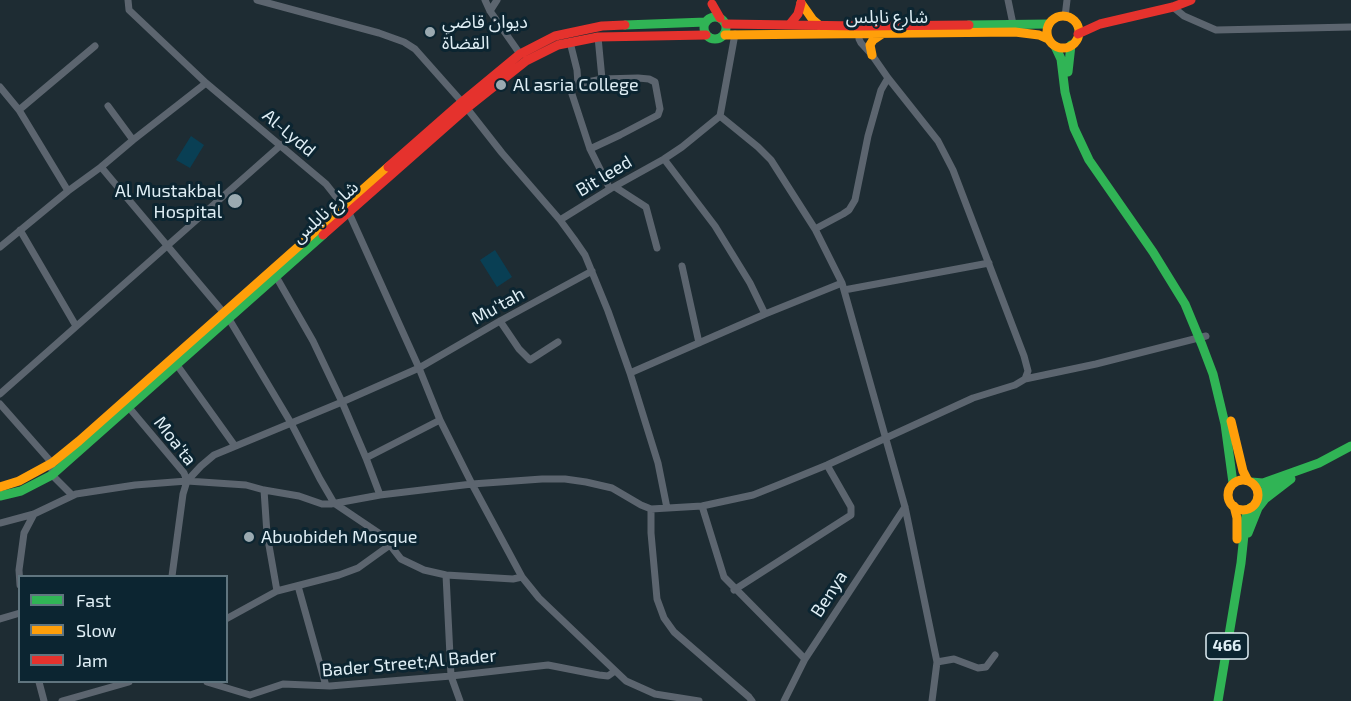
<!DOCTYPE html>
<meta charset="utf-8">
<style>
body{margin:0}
#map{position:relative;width:1351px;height:701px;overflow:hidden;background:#1e2c33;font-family:"Exo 2",sans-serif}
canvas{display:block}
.legend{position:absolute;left:18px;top:575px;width:210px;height:108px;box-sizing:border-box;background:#0c2531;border:2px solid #60757f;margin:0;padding:8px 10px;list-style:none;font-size:18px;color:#dfeef5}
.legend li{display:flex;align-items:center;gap:12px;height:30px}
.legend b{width:30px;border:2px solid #60757f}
</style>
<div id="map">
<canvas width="1351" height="701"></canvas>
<ul class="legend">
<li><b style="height:8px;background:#30b455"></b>Fast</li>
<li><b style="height:8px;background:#ff9f0a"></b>Slow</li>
<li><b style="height:8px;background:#e5322d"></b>Jam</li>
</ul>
</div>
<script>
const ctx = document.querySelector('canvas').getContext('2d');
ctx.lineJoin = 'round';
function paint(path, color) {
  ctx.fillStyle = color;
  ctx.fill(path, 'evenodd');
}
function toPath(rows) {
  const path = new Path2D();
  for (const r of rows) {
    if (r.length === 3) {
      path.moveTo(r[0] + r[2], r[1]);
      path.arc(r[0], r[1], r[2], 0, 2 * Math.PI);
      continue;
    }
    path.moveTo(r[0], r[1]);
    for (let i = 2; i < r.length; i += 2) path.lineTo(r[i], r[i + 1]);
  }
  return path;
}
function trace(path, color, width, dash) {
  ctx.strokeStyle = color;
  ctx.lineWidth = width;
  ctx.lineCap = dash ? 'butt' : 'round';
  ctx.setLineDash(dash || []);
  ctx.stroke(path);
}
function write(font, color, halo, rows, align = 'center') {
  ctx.font = font + ' "Exo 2","Noto Sans Arabic",sans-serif';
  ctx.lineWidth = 6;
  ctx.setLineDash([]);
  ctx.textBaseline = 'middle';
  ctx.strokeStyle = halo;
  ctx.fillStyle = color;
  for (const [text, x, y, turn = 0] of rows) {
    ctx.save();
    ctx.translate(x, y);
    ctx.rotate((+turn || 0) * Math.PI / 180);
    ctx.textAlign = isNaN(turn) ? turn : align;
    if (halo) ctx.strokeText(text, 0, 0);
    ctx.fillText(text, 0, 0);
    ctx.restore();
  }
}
paint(toPath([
 [191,136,204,145,190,168,176,160],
 [495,250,512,277,497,287,480,260]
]), '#093f54');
trace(toPath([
 [128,0,129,10,206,83],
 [257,0,379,33,404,42,415,49,462,102,502,153,560,220,574,239,585,255,608,311,630,373,658,463,667,508],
 [485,0,490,11,520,54],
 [1008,0,1013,24],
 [1173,7,1184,16,1216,30,1351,27],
 [490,11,497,0],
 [1065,17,1067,0],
 [598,37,602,79],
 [570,42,577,70,578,84,572,87,571,91,590,149],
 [578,84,602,79,638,78,649,79,655,82,660,109,658,115,620,135,590,149,610,189],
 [0,87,19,110,68,191,101,167,133,140,206,83,326,184,349,213,419,368,440,420,472,484,522,577,539,598,626,681,655,694,699,701],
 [108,106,133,140],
 [19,110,95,46],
 [720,116,758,147,771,160,815,229,842,283,905,507,937,662,932,701],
 [664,159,715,226,750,283,765,314],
 [101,167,229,319,291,423,320,479,334,503,383,536,401,559,424,570,446,575,513,579,522,577],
 [615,187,646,207,657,248],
 [560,220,610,189,664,159,682,147,720,116,735,34],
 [815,229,843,214,849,210,855,200,868,136,881,90,888,78],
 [20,230,76,326],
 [0,247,68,191],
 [682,266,699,343],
 [274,273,313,341,342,402,366,458,380,495],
 [844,290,989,263],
 [500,321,519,349,530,360,558,342],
 [177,365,235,446],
 [630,373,765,314,842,283],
 [1025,379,1096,364,1206,336],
 [0,394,281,145],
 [0,404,52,463,52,475,72,495],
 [126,404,184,473,187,481],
 [366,458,440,420],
 [264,490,267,534,277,591],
 [702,506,724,577,805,659],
 [651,509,651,533,657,599,664,618,674,632,749,697,752,701],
 [0,523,34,514,76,494,135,485,187,481,246,485,264,490,299,496,322,504,331,504,380,495,472,484,542,479,565,479,586,482,612,488,641,505,651,509,702,506,753,495,778,485,827,465,973,398,1015,385,1025,379,1028,371,1024,356,953,170,938,141,888,78,872,55,861,43,859,39,859,32],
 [446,575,451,676,460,701],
 [172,576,183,494,187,481,201,466,214,455,342,402,419,368,500,321,592,271],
 [20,585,19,570,24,533,34,514],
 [298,586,326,686],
 [734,590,851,515,851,507,827,465],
 [0,619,20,613],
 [226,619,277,591,339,575,358,568,390,545],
 [937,662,954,659,978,668,986,667,995,655],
 [39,682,44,701],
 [207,682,250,695,283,684,330,686,451,676,548,665,599,675,608,676,615,671],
 [62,701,129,682],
 [784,701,805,659,905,507]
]), '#5c656f', 7);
trace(toPath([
 [715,28,11],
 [625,25,706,22],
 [969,25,1049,24],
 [1055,46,1061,59,1065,92,1074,128,1089,160,1153,252,1185,304,1202,345,1213,374,1225,424,1233,483],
 [1068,72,1071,45],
 [1251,482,1263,483,1319,463,1351,446],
 [0,496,21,491,52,475,323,235],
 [1258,498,1262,492,1281,483],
 [1248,533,1258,508,1265,499,1291,479],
 [1218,701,1241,563,1246,516,1250,508]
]), '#30b455', 9);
trace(toPath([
 [801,3,813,20,819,25],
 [1063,32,16],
 [725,35,1015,32,1039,35,1048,39],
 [872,55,870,45,873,40,882,34],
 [1231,421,1243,471,1248,481],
 [1243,495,15],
 [0,487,19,481,52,463,79,441,388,167],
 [1234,506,1237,518,1237,539]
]), '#ff9f0a', 9);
trace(toPath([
 [712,4,720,18],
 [726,24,859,26,969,25],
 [790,24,798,14,801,3],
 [1078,34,1100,24,1173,7,1191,0],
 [388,167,462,102,520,54,555,36,602,26,625,25],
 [323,235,467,108,526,61,558,45,598,37,706,35]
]), '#e5322d', 9);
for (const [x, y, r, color] of [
 [430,32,6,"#9baab1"],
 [501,85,6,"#9baab1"],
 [235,201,8,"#9baab1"],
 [249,537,6,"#9baab1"]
]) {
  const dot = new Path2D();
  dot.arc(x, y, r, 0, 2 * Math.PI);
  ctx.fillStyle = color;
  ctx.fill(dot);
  trace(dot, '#0c2531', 2);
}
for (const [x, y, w] of [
 [1227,646,42]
]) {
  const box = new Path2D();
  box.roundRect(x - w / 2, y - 13, w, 26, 4.5);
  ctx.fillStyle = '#0c2531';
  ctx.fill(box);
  trace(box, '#dfeef5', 1.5);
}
write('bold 16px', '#dfeef5', null, [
 ["466",1227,646]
]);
write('18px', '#dfeef5', '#0c2531', [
 ["شارع نابلس",887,17],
 ["Al-Lydd",289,133,40],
 ["Bit leed",604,176,-31],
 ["شارع نابلس",325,212,-42],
 ["Mu'tah",498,306,-29],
 ["Moa'ta",175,441,52],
 ["Benya",829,594,-57],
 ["Bader Street;Al Bader",409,663,-5]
]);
write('18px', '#dfeef5', '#0c2531', [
 ["ديوان قاضي",442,22],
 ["القضاة",442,43],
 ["Al asria College",513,85],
 ["Al Mustakbal",222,191,"right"],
 ["Hospital",222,212,"right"],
 ["Abuobideh Mosque",261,537]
], 'left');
</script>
